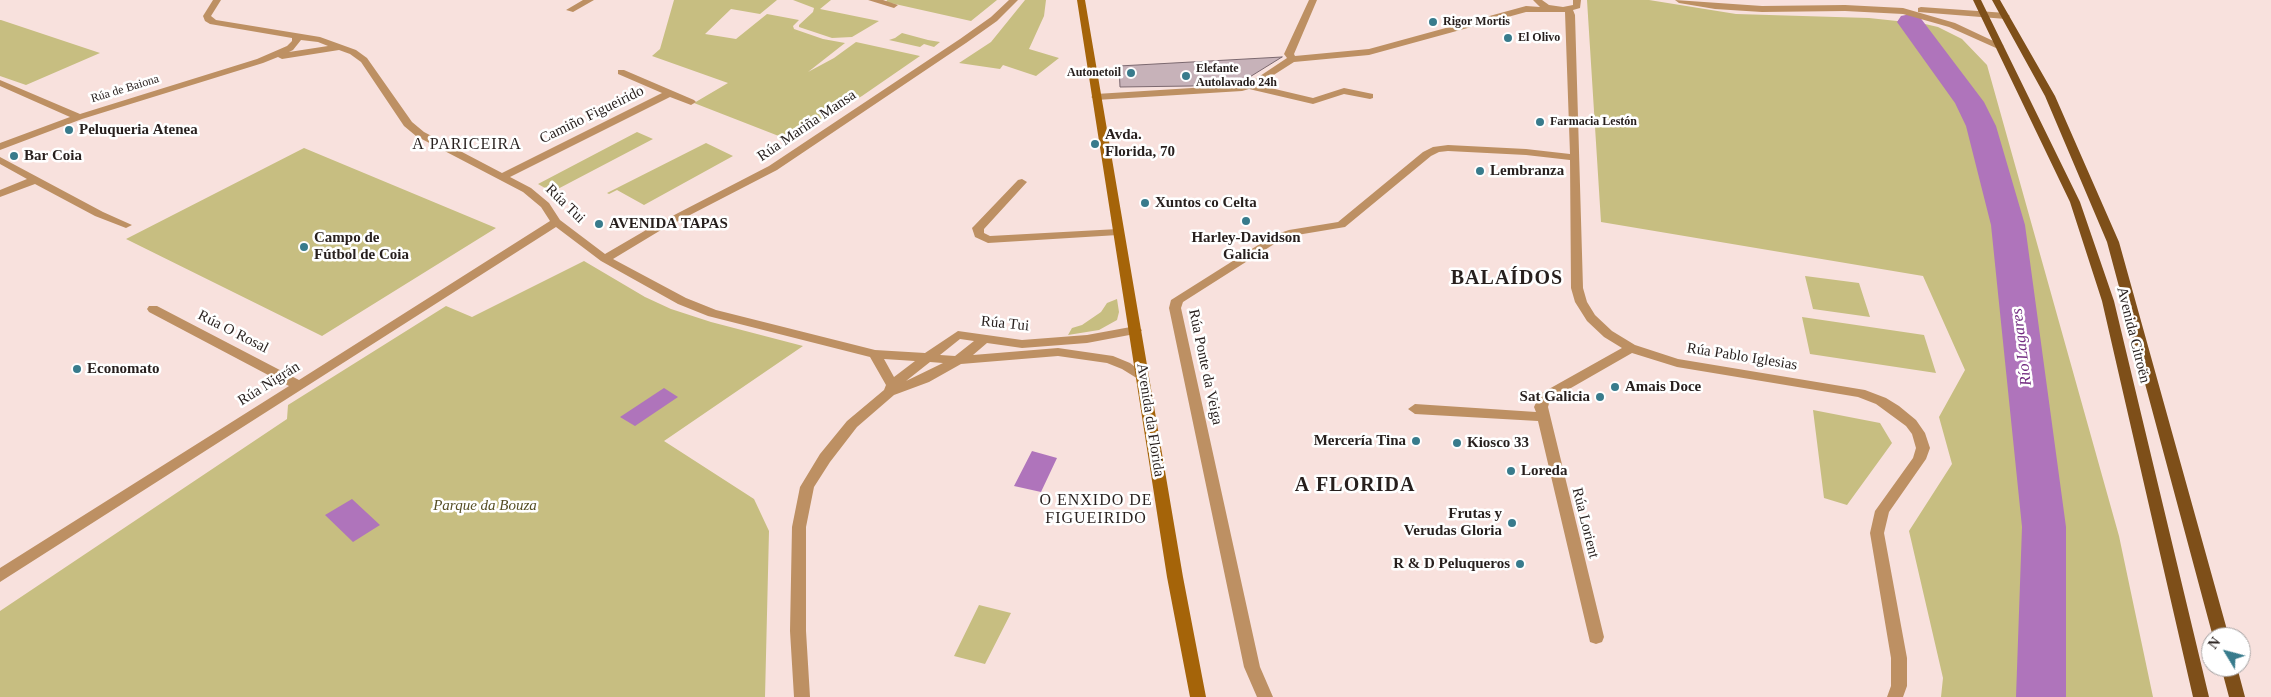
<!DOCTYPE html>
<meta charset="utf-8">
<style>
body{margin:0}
#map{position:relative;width:2271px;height:697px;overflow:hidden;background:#f8e1dd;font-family:"Times New Roman",serif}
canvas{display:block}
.north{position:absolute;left:2201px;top:627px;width:50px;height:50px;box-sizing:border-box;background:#fff;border:1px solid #a9a5a5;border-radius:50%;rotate:307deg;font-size:14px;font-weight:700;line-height:20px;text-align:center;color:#271f1d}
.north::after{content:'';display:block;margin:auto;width:18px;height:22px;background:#387b8c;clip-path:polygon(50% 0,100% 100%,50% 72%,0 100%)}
</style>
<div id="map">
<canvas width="2271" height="697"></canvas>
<div class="north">N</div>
</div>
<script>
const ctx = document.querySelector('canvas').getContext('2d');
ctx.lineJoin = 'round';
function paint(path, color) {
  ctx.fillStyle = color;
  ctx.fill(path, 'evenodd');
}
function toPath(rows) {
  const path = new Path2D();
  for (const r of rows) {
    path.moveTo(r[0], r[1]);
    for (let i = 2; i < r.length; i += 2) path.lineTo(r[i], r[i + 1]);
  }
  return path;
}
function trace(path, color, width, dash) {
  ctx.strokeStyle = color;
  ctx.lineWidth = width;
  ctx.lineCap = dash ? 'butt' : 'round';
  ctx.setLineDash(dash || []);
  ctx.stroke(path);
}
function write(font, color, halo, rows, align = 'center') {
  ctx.font = font + ' "Times New Roman",serif';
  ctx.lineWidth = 5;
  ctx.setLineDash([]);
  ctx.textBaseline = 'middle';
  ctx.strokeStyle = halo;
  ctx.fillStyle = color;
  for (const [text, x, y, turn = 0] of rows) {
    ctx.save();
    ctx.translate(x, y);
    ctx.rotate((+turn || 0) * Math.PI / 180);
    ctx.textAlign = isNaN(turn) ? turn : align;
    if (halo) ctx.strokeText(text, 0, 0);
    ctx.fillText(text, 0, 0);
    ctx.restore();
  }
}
paint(toPath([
 [674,0,777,0,760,14,731,9,705,34,736,39,767,14,799,20,793,26,794,29,823,39,845,43,808,72,834,58,856,42,920,56,862,96,789,140,694,103,728,83,652,56,660,49],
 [793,0,831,0,820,9,879,21,852,37,832,38,799,27,799,25,813,12,814,8],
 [887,0,997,0,971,21,886,2],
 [1025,0,1046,0,1044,16,1029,49,1059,58,1036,76,1003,65,1000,69,959,63,991,42],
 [1587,0,1649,0,1736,14,1869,18,1925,24,1938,27,1962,39,1987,65,2119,536,2153,697,1941,697,1943,678,1909,531,1952,464,1939,417,1965,370,1923,276,1601,222],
 [0,20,1,20,100,53,26,85,0,76],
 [902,33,928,40,940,42,934,47,924,44,920,47,889,40,895,38],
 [637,132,653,139,552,192,538,184],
 [706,143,733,156,644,205,617,190,609,194,607,193],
 [304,148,496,228,322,336,126,239],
 [584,261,645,297,671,309,711,322,803,346,664,441,754,499,769,531,765,697,0,697,0,611,287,419,288,405,446,306,472,317],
 [1805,276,1859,283,1870,317,1813,309],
 [1117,299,1119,312,1117,320,1099,330,1068,335,1072,328,1082,325,1101,312,1107,303],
 [1802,317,1924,335,1936,373,1810,354],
 [1813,410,1880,423,1892,443,1847,505,1824,498],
 [979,605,1011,613,985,664,954,656]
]), '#c7be81');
paint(toPath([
 [664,388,678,397,635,426,620,417],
 [1032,451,1057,458,1041,492,1014,486],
 [352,499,380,525,353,542,325,515]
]), '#af74bb');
paint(toPath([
 [1910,14,1919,16,1984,102,1996,126,2025,225,2066,527,2066,697,2016,697,2022,527,1991,225,1966,126,1955,103,1897,22,1901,16,1910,14]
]), '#af74bb');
const building = toPath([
 [1282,57,1240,83,1191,86,1120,87,1119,66,1282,57]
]);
paint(building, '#c7b2b9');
trace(building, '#7b686f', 1);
paint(toPath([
 [213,0,221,0,211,16,216,20,320,37,356,50,367,58,412,122,424,132,502,173,662,93,618,74,618,70,624,70,694,100,696,102,691,105,670,97,510,177,531,188,549,203,560,220,605,254,653,226,769,166,960,39,991,17,1009,0,1018,0,997,21,966,43,777,170,661,230,613,259,686,298,716,310,875,350,925,353,958,331,1022,340,1087,335,1136,326,1142,330,1140,333,1087,343,1022,348,987,343,973,355,1058,348,1113,356,1130,363,1149,378,1143,382,1122,369,1107,363,1058,356,961,364,929,382,894,395,857,427,830,462,814,487,806,527,806,631,810,697,794,697,790,631,792,527,800,487,820,454,847,421,884,390,886,385,870,357,708,316,678,304,601,261,556,227,0,582,0,568,289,386,149,312,147,309,149,306,157,306,299,380,550,221,541,207,523,192,416,136,404,126,361,62,350,54,339,50,282,59,278,57,263,63,82,119,0,150,0,143,70,117,0,86,0,80,80,114,257,59,287,46,292,41,292,38,210,24,205,21,203,16,213,0],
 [301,40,318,42,328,46,289,52,293,50,301,40],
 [960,339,974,341,955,356,940,355,960,339],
 [884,359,915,361,894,377,884,359],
 [930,362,943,363,906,381,930,362],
 [583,0,594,0,573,12,566,10,583,0],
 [868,0,883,0,898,5,894,8,868,0],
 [1309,0,1317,0,1294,54,1295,56,1369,49,1526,6,1540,7,1533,0,1542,0,1549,5,1563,7,1573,5,1573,0,1581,0,1580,8,1573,10,1575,15,1583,288,1587,302,1595,315,1612,331,1635,345,1678,359,1865,390,1886,398,1899,406,1916,420,1925,433,1930,448,1926,459,1889,512,1884,533,1907,658,1907,686,1903,697,1887,697,1891,686,1891,658,1870,533,1875,511,1913,458,1916,448,1912,434,1906,426,1876,404,1858,397,1677,367,1632,353,1550,400,1548,407,1604,637,1602,642,1596,644,1590,642,1538,421,1415,414,1408,409,1415,404,1536,412,1534,407,1540,394,1622,348,1604,337,1587,321,1575,302,1571,288,1570,160,1526,155,1448,151,1439,152,1431,156,1345,227,1291,236,1282,239,1183,302,1181,308,1260,667,1273,697,1257,697,1244,667,1169,308,1171,300,1274,235,1289,230,1338,222,1423,152,1433,147,1448,145,1526,149,1570,154,1565,12,1526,12,1369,55,1294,62,1258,85,1313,98,1344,88,1373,94,1373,98,1370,99,1344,94,1313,104,1249,89,1242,91,1096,100,1091,97,1096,94,1240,85,1254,80,1287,58,1284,54,1309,0],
 [1675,0,1762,6,1845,5,1903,8,1955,23,2004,46,1996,48,1949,27,1903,14,1845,11,1762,12,1715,9,1679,3,1675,0],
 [1921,7,2006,13,2010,16,2006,19,1918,12,1918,8,1921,7],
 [0,157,103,212,132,225,126,228,95,216,35,184,0,197,0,190,27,179,0,164,0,157],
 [1022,179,1027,182,984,229,984,233,990,236,1118,229,1124,232,1118,235,988,243,975,237,972,228,974,226,1018,180,1022,179]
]), '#bd9063');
paint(toPath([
 [1077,0,1085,0,1183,577,1206,697,1190,697,1167,577,1077,0]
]), '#a56409');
paint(toPath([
 [1973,0,1981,0,2080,202,2114,301,2209,697,2193,697,2102,301,2070,202,1973,0],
 [1992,0,2000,0,2055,96,2119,242,2229,637,2213,637,2107,242,2045,96,1992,0],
 [2221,667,2237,667,2245,697,2229,697,2221,667]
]), '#7e4f19');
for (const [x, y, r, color] of [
 [1433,22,5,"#387b8c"],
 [1508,38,5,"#387b8c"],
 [1131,73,5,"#387b8c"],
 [1186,76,5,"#387b8c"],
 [1540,122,5,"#387b8c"],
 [69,130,5,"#387b8c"],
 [1095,144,5,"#387b8c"],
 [14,156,5,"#387b8c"],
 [1480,171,5,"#387b8c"],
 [1145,203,5,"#387b8c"],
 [1246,221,5,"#387b8c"],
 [599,224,5,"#387b8c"],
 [304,247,5,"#387b8c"],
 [77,369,5,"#387b8c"],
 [1615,387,5,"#387b8c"],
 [1600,397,5,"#387b8c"],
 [1416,441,5,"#387b8c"],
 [1457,443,5,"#387b8c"],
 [1511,471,5,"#387b8c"],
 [1512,523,5,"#387b8c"],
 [1520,564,5,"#387b8c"]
]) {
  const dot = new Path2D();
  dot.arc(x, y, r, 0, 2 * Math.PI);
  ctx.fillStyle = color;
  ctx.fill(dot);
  trace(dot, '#fff', 2);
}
write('bold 12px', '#271f1d', '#fff', [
 ["Rigor Mortis",1443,22],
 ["El Olivo",1518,38],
 ["Elefante",1196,69],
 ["Autolavado 24h",1196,83],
 ["Autonetoil",1121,73,"right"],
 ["Farmacia Lestón",1550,122]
], 'left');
write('12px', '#271f1d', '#fff', [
 ["Rúa de Baiona",125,89,-17]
]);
write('15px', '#271f1d', '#fff', [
 ["Camiño Figueirido",592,115,-26],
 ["Rúa Mariña Mansa",807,126,-34],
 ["Rúa Tui",565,204,44],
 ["Rúa Tui",1005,324,6],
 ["Rúa O Rosal",233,332,27],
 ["Avenida Citroën",2133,335,76],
 ["Rúa Pablo Iglesias",1742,357,9],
 ["Rúa Ponte da Veiga",1205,367,78],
 ["Rúa Nigrán",269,384,-32],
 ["Avenida da Florida",1150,420,81],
 ["Rúa Lorient",1585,523,76]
]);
write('bold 15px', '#271f1d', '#fff', [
 ["Peluqueria Atenea",79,130],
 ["Avda.",1105,135],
 ["Florida, 70",1105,152],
 ["Bar Coia",24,156],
 ["Lembranza",1490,171],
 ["Xuntos co Celta",1155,203],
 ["AVENIDA TAPAS",609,224],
 ["Campo de",314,238],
 ["Fútbol de Coia",314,255],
 ["Harley-Davidson",1246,238,"center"],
 ["Galicia",1246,255,"center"],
 ["Economato",87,369],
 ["Amais Doce",1625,387],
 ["Sat Galicia",1590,397,"right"],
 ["Mercería Tina",1406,441,"right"],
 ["Kiosco 33",1467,443],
 ["Loreda",1521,471],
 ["Frutas y",1502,514,"right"],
 ["Verudas Gloria",1502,531,"right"],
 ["R & D Peluqueros",1510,564,"right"]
], 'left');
write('italic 15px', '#554e25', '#fff', [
 ["Parque da Bouza",485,506]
]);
ctx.letterSpacing = '1px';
write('16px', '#271f1d', '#fff', [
 ["A PARICEIRA",467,145],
 ["O ENXIDO DE",1096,501],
 ["FIGUEIRIDO",1096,519]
]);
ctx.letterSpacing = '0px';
write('italic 16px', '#722a80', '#fff', [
 ["Río Lagares",2022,347,-97]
]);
ctx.letterSpacing = '1px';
write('bold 20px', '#271f1d', '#fff', [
 ["BALAÍDOS",1507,279],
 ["A FLORIDA",1355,486]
]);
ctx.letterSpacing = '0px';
</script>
